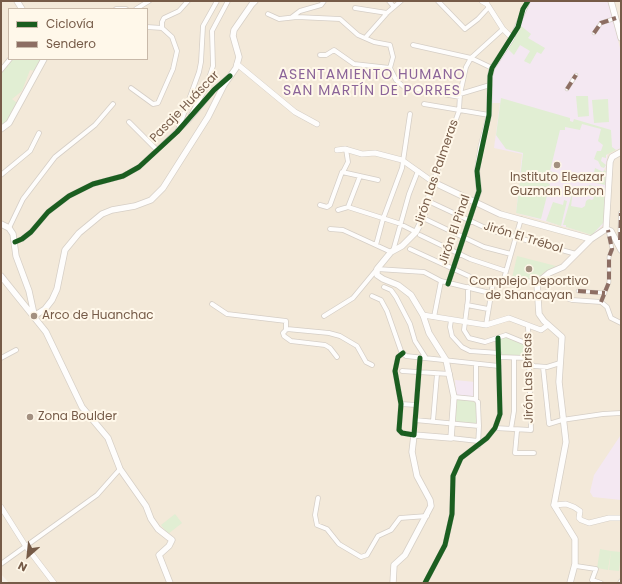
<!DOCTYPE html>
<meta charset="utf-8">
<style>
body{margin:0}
#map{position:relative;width:622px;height:584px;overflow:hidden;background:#f7f2e9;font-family:Poppins,sans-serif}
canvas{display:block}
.frame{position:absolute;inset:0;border:2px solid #765b48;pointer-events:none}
.legend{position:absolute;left:8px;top:8px;width:140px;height:52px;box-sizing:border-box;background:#fff8ea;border:1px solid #c8b9a9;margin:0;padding:5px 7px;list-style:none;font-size:12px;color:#765b48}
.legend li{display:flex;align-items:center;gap:8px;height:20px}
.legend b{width:20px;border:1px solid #c8b9a9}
.north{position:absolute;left:8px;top:536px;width:40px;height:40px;-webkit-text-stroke:3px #fff8ea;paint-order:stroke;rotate:207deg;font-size:11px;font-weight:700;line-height:16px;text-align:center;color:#765b48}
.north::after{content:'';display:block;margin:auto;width:14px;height:18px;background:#765b48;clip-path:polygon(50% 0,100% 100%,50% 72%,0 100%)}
</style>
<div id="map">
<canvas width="622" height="584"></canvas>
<div class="frame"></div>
<ul class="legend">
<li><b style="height:5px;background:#1b5e20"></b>Ciclovía</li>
<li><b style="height:5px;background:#8d6e63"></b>Sendero</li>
</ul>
<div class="north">N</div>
</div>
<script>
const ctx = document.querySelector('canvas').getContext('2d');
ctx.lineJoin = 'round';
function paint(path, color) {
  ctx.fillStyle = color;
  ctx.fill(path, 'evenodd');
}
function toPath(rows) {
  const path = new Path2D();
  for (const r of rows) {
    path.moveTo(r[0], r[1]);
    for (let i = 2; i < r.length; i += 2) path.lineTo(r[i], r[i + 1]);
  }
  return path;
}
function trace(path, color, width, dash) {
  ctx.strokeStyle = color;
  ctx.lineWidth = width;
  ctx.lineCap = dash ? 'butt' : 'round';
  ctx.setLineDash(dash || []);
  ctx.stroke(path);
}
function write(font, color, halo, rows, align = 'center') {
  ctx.font = font + ' Poppins,sans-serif';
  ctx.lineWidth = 4;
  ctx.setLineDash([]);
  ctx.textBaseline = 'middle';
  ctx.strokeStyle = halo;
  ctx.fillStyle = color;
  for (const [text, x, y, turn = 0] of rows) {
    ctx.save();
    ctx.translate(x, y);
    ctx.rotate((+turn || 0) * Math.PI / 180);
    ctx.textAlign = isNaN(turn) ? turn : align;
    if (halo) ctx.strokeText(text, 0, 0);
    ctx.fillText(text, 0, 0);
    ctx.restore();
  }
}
paint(toPath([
 [1,1,621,1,621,583,9,583,1,574],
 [9,9,147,9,147,59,9,59]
]), '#f3e9d9');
paint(toPath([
 [529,1,608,1,611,8,621,53,621,148,616,150,612,148,608,149,606,167,604,170,606,171,605,223,593,235,516,213,522,154,494,148,500,103,492,103,491,75,494,67,518,27],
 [455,380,475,382,475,397,456,395],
 [620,436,621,500,593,497,590,492,594,475]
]), '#f4e8f2');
paint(toPath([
 [521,26,531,34,528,38,545,48,541,54,537,52,530,64,524,61,530,51,520,45,514,55,508,49],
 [13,59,41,59,35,71,30,70,22,91,12,99,17,103,7,122,1,128,1,71],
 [576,96,588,96,589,116,578,117],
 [501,98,570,118,570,121,573,122,574,119,611,130,612,147,616,150,606,155,606,158,602,157,601,161,606,165,604,168,601,167,598,161,594,159,597,151,601,151,603,145,598,141,601,129,582,124,580,130,565,127,565,130,560,130,550,171,555,173,554,176,552,176,550,183,539,180,538,177,538,180,550,184,541,219,516,213,523,153,506,149,496,135],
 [608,99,609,122,594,123,592,100],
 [595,168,603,172,604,170,606,171,605,185,592,182],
 [589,185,605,189,604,222,592,235,566,227,566,225,563,225,574,187,576,187,573,191,571,206,582,208,585,206,586,201,589,199,592,200,594,198,593,197,594,192,588,190],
 [564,200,567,201,561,226,546,221,553,202,563,205],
 [517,256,556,266,543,273,536,281,518,277,512,278],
 [508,337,527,345,526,358,500,356,499,339],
 [457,399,476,402,478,424,455,422],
 [175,514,182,523,168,534,161,525],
 [600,549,611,551,608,570,597,568],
 [611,551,621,552,619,571,609,570]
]), '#e1eed3');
const pedestrian = toPath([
 [594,33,601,23,616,18],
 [567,89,576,75],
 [578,291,605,293],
 [601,302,609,282,609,257,612,249,608,230]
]);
const minor = toPath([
 [389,1,394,7],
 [438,1,465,29,478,19,489,7],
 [355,8,387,13],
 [116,9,126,9],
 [136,9,149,1],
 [268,14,279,19,297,17,340,19,358,35,374,42,390,45,393,57,390,68],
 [292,17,300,11,321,5,324,1],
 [147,27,162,28],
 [365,38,388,12,401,1],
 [512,38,528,1],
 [413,45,471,58,492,68],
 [320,55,326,55,334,50,354,64,390,68],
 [390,68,396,80,404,87,460,97],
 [1,70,10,59],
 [131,88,153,104,158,103,173,69,177,51,172,37,162,28,162,22,164,18,179,11,188,1],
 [460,94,490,85],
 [424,104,489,115],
 [191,115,206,87,213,66,212,31,228,1],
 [129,122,157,150],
 [178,130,199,72,201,62,203,26,217,1],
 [343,172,348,162,346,149],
 [1,175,30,151,39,133],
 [360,176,348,207,398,223,416,232],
 [433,182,459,111,460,94,466,67,471,58,503,29],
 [428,201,490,230,576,254],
 [320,205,327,207,330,205,342,172,378,180],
 [338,210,348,207],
 [423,218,484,247,511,254],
 [9,228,23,199,55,157,95,125,113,104],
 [330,229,343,230,391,252],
 [420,235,470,259,506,271],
 [620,240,621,213],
 [15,242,22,239,31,232,48,212,69,196,93,184,123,176,139,167,188,121,214,90,227,78],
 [376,245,383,219,402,168,410,114],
 [410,249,484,283,518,279,537,283],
 [393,251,409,194,418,171],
 [503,282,521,219],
 [448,284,475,203],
 [384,287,391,290,396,297,410,324,415,341,426,358],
 [468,287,468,299,464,330,469,338,485,342,506,335,528,344],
 [547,292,572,300,601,302,607,307,611,318,621,323],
 [372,296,381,300,387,311,401,351,406,356,499,366],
 [212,304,227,314,286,321,286,330],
 [467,305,488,309],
 [324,316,353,298,377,269,424,272,441,281,490,293],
 [434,317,441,281],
 [451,320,450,327,452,336,462,347,470,351,499,353],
 [486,325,493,283],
 [403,353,398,357,395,371,401,404,399,430,402,433,414,435,420,358],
 [337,357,330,348,325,345,291,341,284,336,283,333,287,329,329,333,340,336,357,346,366,362,372,365],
 [499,357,528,358],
 [1,358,16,350],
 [528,362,534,366,547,367,560,363],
 [543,367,549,424,562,420,603,414,621,413],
 [402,371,450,374],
 [454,397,475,399,478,402,479,426,478,446],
 [476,400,476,364],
 [401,404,416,405],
 [415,420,479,426],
 [433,421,437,374],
 [495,428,531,430,528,326],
 [511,429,514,411,514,358],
 [517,431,515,453,534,453],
 [451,438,478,441],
 [318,498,315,515,317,525,327,529,339,544,361,557,367,555,378,536,391,530,400,518,427,516],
 [1,564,97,495,120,469],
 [575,564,576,566,596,569,592,580,601,583],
 [425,583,445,545,452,514,453,476,461,458,487,438,495,428,500,414,498,338],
 [620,583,621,581]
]);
const tertiary = toPath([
 [237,64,295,112,317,124],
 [337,150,345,149,362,154,375,153,402,160,433,182],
 [475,203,479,191,477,171,481,146,489,115,490,76,492,68,512,38,503,29,487,4,482,1],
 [423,315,486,325,509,318,541,330,548,325],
 [554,505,566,504,574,507,580,511,579,518,581,520,589,523,609,518,621,518],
 [1,507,25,545,54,583]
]);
const secondary = toPath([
 [17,1,22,9],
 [611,1,621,38],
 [1,129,9,123,44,59],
 [1,224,9,228,13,234,16,256,29,291,34,314],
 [606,229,610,162,612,157,621,152],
 [1,276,46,332,82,407,108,438,120,469,146,506,151,519,158,529,172,540,169,546,159,555,170,583],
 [34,316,45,309,52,300,57,289,65,250,79,233,102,214,112,210,135,206,151,200,163,188,208,117,224,85,236,68,239,57,233,36,234,30,252,4,255,1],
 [393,583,394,565,405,555,431,506,430,500,417,476,412,452,414,435,451,438,454,397,446,360,429,333,423,315,411,295,398,285,383,279,377,275,377,269,391,252,402,246,416,232,423,218,433,182,500,214,591,239],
 [570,583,575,564,575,539,554,505,566,442,559,382,562,337,544,321,539,314,537,283,549,273,563,267,591,239,606,229,611,231,621,250]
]);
trace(pedestrian, '#d5cec6', 4.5);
trace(minor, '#d5cec6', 5.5);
trace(tertiary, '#d5cec6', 6);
trace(secondary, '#d6cfc6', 7);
trace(pedestrian, '#fefdfc', 3);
trace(minor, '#fefdfc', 4);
trace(tertiary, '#fefdfc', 5);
trace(secondary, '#fefdfc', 5.5);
trace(toPath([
 [594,33,601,23,616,18],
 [567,89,576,75],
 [620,240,621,213],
 [578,291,605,293],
 [601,302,609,282,609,257,612,249,608,230]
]), '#8d6e63', 4, [8, 4]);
trace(toPath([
 [15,242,22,239,31,232,48,212,69,196,93,184,123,176,139,167,177,132,214,90,230,76],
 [448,284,479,191,477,171,489,115,490,76,492,68,518,27,523,9,528,1],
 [403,353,398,357,395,371,401,404,399,430,402,433,414,435,420,358],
 [425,583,445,545,452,514,453,476,461,458,487,438,495,428,500,414,498,338]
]), '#1b5e20', 5);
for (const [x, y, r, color] of [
 [557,165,4,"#a39080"],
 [529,269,4,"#a39080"],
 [34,316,4,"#a39080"],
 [30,417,4,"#a39080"]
]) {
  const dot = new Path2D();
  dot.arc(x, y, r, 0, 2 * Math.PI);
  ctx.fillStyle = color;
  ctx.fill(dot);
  trace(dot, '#fff8ea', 1.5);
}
write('12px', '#765b48', '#fff8ea', [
 ["Pasaje Huáscar",185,107,-46],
 ["Jirón Las Palmeras",437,173,-71],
 ["Jirón El Pinal",455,230,-71],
 ["Jirón El Trébol",523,238,17],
 ["Jirón Las Brisas",529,378,-91]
]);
write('12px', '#765b48', '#fff8ea', [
 ["Instituto Eleazar",557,178],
 ["Guzman Barron",557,192],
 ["Complejo Deportivo",529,282],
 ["de Shancayan",529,296],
 ["Arco de Huanchac",42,316,"left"],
 ["Zona Boulder",38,417,"left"]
]);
ctx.letterSpacing = '1px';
write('14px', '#8b6499', '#fff8ea', [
 ["ASENTAMIENTO HUMANO",372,75],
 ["SAN MARTÍN DE PORRES",372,91]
]);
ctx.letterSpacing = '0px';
</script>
